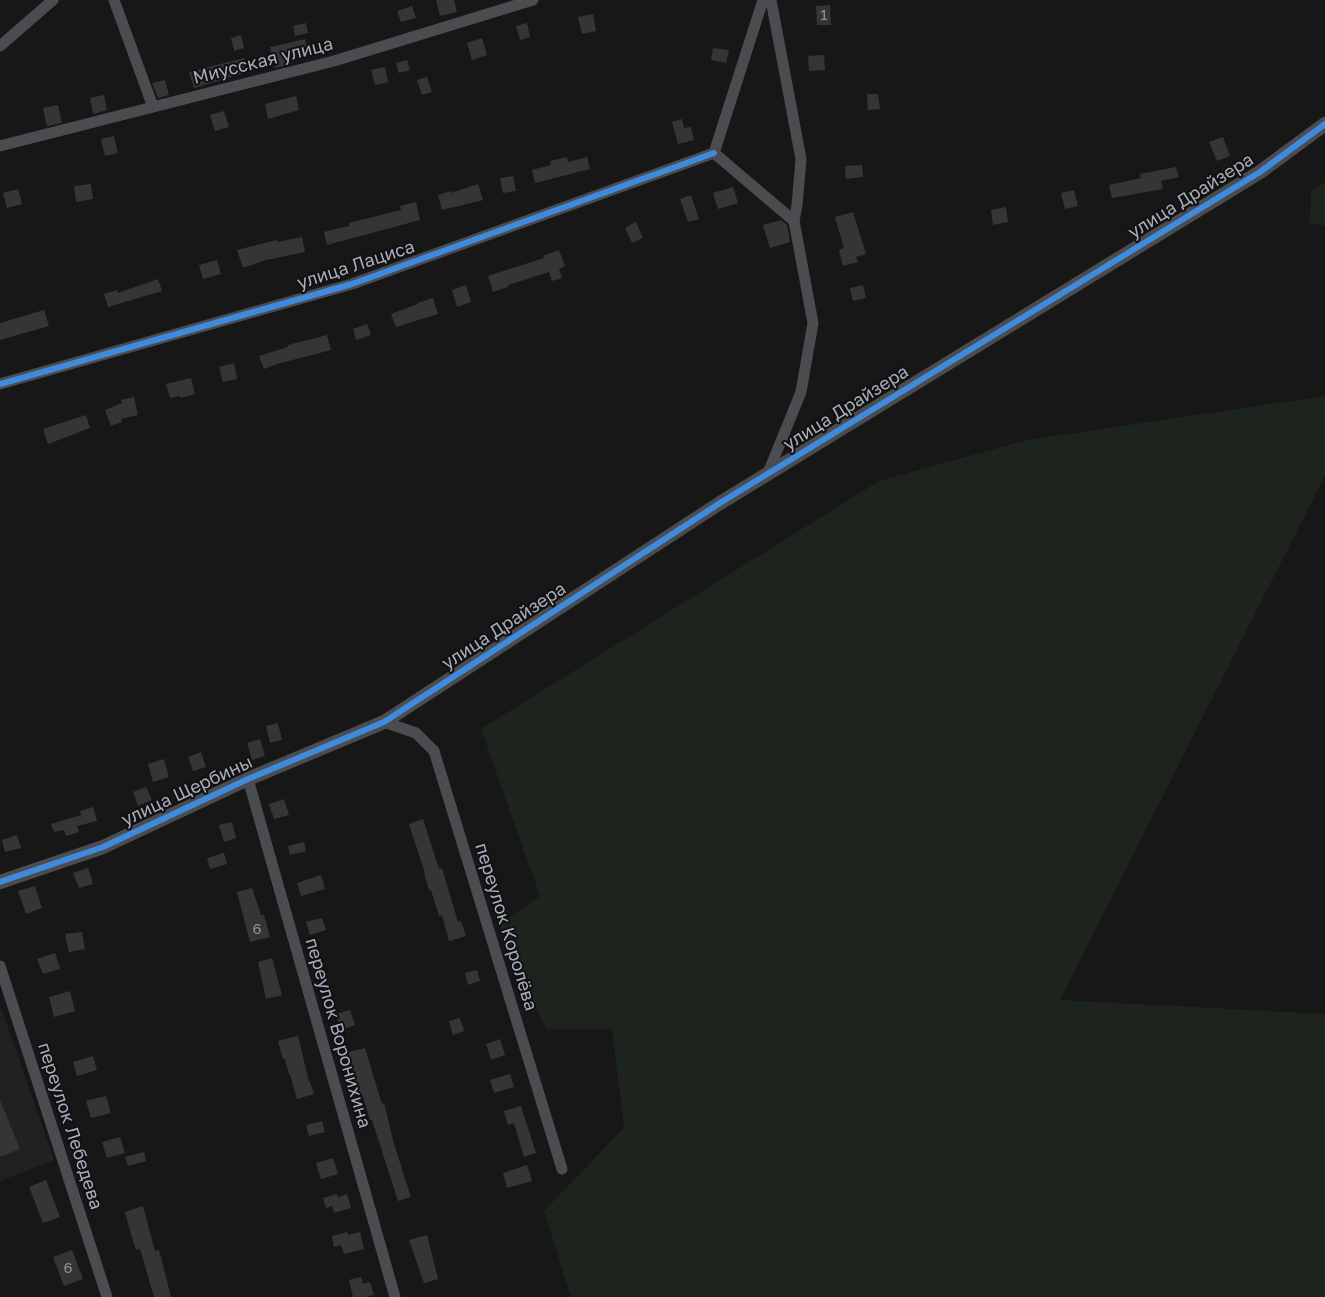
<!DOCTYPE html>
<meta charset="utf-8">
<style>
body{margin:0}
canvas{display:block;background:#171717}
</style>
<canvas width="1325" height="1297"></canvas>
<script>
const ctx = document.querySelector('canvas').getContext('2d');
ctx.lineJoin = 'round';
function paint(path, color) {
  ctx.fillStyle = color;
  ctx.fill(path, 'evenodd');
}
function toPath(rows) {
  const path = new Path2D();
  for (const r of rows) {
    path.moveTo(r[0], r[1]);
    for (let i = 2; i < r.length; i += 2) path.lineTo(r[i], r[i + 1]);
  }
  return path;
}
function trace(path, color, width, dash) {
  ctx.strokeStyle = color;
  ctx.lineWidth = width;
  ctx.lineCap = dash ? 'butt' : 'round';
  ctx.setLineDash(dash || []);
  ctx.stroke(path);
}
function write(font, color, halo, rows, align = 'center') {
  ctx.font = font + ' "Golos Text",sans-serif';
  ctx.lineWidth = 4;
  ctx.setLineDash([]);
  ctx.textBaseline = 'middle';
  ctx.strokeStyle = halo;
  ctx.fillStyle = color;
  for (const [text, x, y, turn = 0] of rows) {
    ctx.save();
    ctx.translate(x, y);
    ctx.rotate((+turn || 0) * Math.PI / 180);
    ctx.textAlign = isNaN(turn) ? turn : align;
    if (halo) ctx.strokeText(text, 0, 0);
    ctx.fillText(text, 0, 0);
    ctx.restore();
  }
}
paint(toPath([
 [0,1005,54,1160,0,1181]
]), '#212123');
paint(toPath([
 [1325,182,1325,226,1310,223,1311,191],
 [1325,396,1325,475,1060,1000,1325,1014,1325,1297,571,1297,544,1211,624,1128,612,1029,546,1029,500,925,540,896,481,729,879,481,1027,440]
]), '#1d241e');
paint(toPath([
 [436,0,454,0,457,12,440,16],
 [830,5,831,25,817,25,816,6],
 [412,6,416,18,401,22,397,11],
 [593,14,596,31,582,34,578,17],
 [306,23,308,33,295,36,293,26],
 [527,23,530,37,520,40,516,26],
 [241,35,244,48,234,51,231,38],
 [482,38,487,55,472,60,467,43],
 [305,39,309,55,290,60,291,64,275,68,270,47],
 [713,48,729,50,726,63,711,60],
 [824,55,825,70,809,71,808,56],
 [244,58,248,72,194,88,189,72],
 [407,60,410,70,399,73,396,63],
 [385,67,388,82,375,85,371,70],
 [427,77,432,92,422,95,417,80],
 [165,80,169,95,158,98,152,83],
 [867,94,878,94,880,109,868,110],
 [104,95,107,110,93,114,90,98],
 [296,96,299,110,268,119,265,104],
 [58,105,62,123,47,126,43,108],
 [224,111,229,127,215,131,210,115],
 [682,119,684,128,691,127,694,140,678,144,672,122],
 [114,136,118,153,105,156,101,139],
 [1223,137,1230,156,1217,161,1209,142],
 [567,157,568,162,587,157,590,169,535,183,532,170,551,165,550,161],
 [862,165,863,177,846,179,845,166],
 [1176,167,1179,177,1161,181,1163,189,1112,198,1109,185,1141,178,1140,174],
 [513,176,516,191,503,193,500,178],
 [91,184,93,199,76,202,74,186],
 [478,184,483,200,442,210,438,195,451,191,451,193],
 [733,187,738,203,718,209,713,193],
 [18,189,22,204,7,208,3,193],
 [1074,190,1078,206,1065,209,1061,193],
 [691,195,699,219,688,222,680,199],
 [416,202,420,220,327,245,324,232,349,226,349,223,401,210,400,206],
 [1006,207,1008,222,993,225,991,210],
 [853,212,866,254,856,257,858,262,843,266,839,250,844,248,835,217],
 [781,220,787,225,790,242,770,248,763,225],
 [636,222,643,238,632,243,625,228],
 [302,237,305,252,266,260,243,268,237,250,277,240,278,242],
 [559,250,565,266,559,269,562,278,552,281,549,272,508,285,508,287,493,292,488,276,544,258,543,256],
 [217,260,221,274,203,279,199,265],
 [158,279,162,291,108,307,104,294,117,290,118,293],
 [466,285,471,302,457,307,452,290],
 [863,285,866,298,853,301,850,288],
 [433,298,438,314,396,327,391,314,418,304,417,303],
 [44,310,49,326,0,340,0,323],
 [367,324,371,335,356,340,353,329],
 [327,335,331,350,277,364,264,369,259,356,288,347,288,345],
 [234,363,237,379,223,382,219,367],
 [191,378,195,394,180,398,180,396,170,398,166,384],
 [134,397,138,415,121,419,122,422,111,426,105,410,122,403,121,400],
 [86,415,90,428,48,444,43,429],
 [278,723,282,740,270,743,266,726],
 [260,739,265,756,252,760,247,743],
 [201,752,206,767,193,771,188,757],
 [164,759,169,777,153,782,148,764],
 [146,787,152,800,138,806,133,792],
 [284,799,289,815,274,819,269,804],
 [93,807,97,821,77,826,79,832,66,836,64,830,54,832,51,824,81,815,80,811],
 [423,819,439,869,442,868,458,922,461,921,466,936,449,941,442,915,439,916,431,890,429,890,424,873,425,873,409,824],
 [232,822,236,838,224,842,219,825],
 [17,835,21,848,5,852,2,840],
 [304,842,306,851,290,855,288,846],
 [224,853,227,864,210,869,207,858],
 [88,868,93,884,79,888,73,873],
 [321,875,325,889,301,896,297,883],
 [35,886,42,908,26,914,18,891],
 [252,888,261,915,264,915,270,937,250,942,237,892],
 [322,918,326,930,310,935,306,922],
 [82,932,85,949,69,952,65,934],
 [55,953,60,969,43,974,37,959],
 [272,958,282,995,266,999,258,962],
 [477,970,480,981,468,985,465,973],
 [70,991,75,1011,54,1017,49,997],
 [350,1010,355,1025,341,1030,336,1014],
 [460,1018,464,1031,453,1035,449,1021],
 [298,1036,309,1082,310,1082,314,1094,297,1099,290,1074,289,1074,285,1059,283,1059,278,1041],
 [500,1039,505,1055,491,1060,486,1044],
 [365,1048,382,1104,384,1103,394,1144,411,1197,398,1201,372,1120,370,1120,362,1094,360,1095,348,1052],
 [93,1056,97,1070,77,1076,73,1062],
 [510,1074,514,1087,494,1093,490,1080],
 [106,1096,111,1113,91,1118,86,1101],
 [0,1100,20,1149,0,1157],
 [521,1106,536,1153,524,1157,514,1123,508,1125,504,1111],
 [322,1121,325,1132,309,1136,306,1125],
 [120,1137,125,1153,107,1158,102,1142],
 [144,1152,146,1161,128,1166,125,1157],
 [333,1158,338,1174,321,1179,316,1163],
 [527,1165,532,1181,507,1188,503,1173],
 [46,1180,60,1217,43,1223,29,1187],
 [337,1194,338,1197,347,1194,351,1208,334,1213,332,1206,326,1208,323,1198],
 [143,1206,155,1251,159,1250,171,1297,154,1297,140,1249,136,1250,130,1231,125,1212],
 [347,1232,348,1235,360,1232,364,1249,344,1254,341,1245,334,1247,332,1236],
 [427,1235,438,1279,424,1283,409,1240],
 [72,1250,83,1279,64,1286,53,1257],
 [361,1277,363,1284,370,1282,374,1295,365,1297,353,1297,349,1280]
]), '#353536');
trace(toPath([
 [114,0,153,107],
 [763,0,714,153,794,221,813,323,801,392,768,473],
 [771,0,801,159,797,205,794,221],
 [0,46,53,0],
 [0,146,334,61,533,0],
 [0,384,352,284,714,153],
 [384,722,416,733,434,751,562,1169],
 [248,779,395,1297],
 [0,966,107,1297]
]), '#4b4c50', 11);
trace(toPath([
 [0,882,103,847,248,779,384,722,720,503,1260,172,1325,124]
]), '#4b4c50', 14);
trace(toPath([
 [0,384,352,284,714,153],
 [0,882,103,847,248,779,384,722,720,503,1260,172,1325,124]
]), '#408adc', 6);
write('15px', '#8b8f98', null, [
 ["1",824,15],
 ["6",257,929],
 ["6",68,1268]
]);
write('18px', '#a8adb8', '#111113', [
 ["Миусская улица",263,61,-14],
 ["улица Драйзера",1191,196,-32],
 ["улица Лациса",356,265,-18],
 ["улица Драйзера",846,408,-32],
 ["улица Драйзера",504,626,-33],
 ["улица Щербины",187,791,-25],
 ["переулок Королёва",506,927,73],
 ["переулок Воронихина",338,1033,74],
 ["переулок Лебедева",70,1126,72]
]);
</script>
